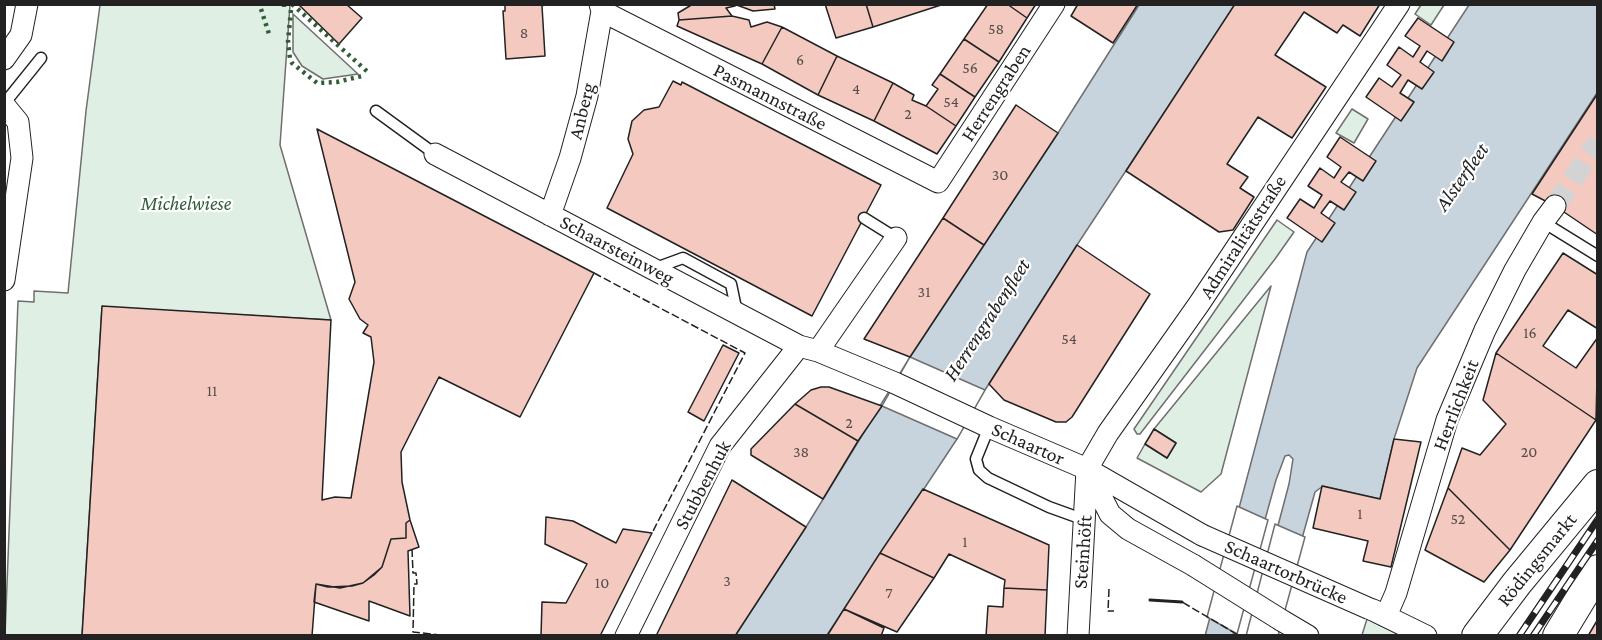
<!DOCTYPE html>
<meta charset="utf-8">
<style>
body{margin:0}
#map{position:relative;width:1602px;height:640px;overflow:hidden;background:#fff;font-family:"Crimson Pro",serif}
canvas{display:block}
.frame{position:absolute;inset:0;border:6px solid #222;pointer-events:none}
</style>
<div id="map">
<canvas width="1602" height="640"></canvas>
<div class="frame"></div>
</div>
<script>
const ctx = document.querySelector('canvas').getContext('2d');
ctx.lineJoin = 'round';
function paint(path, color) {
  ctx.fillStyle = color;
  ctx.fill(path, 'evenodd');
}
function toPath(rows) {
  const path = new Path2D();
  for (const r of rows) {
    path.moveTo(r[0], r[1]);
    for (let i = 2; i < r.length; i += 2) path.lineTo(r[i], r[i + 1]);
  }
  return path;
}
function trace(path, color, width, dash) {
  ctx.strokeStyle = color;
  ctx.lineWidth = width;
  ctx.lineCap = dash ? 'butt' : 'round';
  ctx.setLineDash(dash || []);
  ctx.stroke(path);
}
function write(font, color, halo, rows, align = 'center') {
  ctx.font = font + ' "Crimson Pro",serif';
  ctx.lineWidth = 4.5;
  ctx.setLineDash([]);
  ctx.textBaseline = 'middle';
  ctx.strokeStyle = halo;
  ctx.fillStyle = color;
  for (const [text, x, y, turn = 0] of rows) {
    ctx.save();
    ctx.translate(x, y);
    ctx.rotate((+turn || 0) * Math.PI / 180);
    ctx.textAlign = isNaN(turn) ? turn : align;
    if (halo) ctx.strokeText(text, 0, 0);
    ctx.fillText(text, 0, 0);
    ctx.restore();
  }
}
const green = toPath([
 [100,5,290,5,280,145,331,320,102,307,82,635,5,636,18,301,34,302,34,291,68,293,86,111,100,5],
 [1421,5,1421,4,1444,5,1431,25,1415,14,1421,5],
 [293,14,358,74,323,79,302,66,293,52,293,14],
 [1352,109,1368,119,1354,143,1336,133,1352,109],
 [1277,220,1294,232,1275,259,1140,434,1137,434,1134,429,1277,220],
 [1271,286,1221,474,1201,492,1137,458,1145,444,1167,458,1176,443,1154,429,1271,286],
 [1367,619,1396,633,1395,635,1362,635,1367,619]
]);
paint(green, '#e0efe3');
trace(green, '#6f6f6f', 1.5);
const water = toPath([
 [1139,5,1235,5,1077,245,985,390,957,439,827,635,735,636,806,527,910,357,1058,133,1139,5],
 [1469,5,1597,5,1597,93,1417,368,1394,439,1380,499,1323,486,1315,492,1275,635,1249,635,1289,484,1293,459,1289,455,1285,456,1276,480,1233,635,1205,636,1307,252,1469,5]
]);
paint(water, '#c7d3dd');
trace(water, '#6f6f6f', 1.5);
const pier = toPath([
 [910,357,985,390,957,439,882,406,910,357],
 [1237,506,1268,520,1237,634,1207,617,1237,506],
 [1275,524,1305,537,1278,636,1246,636,1275,524]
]);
paint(pier, '#fff');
trace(pier, '#6f6f6f', 1.5);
const building = toPath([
 [298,4,346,4,362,18,339,44,298,4],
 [505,4,546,4,542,6,545,56,506,59,503,11,505,11,505,4],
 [693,4,734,4,735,6,726,8,732,16,679,20,678,13,693,4],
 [734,4,774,4,775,9,753,11,734,4],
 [825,4,866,4,873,27,836,38,825,4],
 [866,4,941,4,941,5,873,27,866,4],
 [988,4,1007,4,1027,18,999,62,964,39,988,4],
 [1007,4,1036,4,1027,18,1007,4],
 [1078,4,1138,4,1113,43,1071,16,1078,4],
 [1235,4,1380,4,1360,36,1343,25,1337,33,1304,12,1275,55,1326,87,1292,138,1258,117,1227,164,1248,177,1240,188,1254,197,1233,230,1219,232,1126,171,1235,4],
 [732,16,749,20,751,27,767,22,782,27,762,64,677,26,679,20,732,16],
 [1418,18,1454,42,1442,61,1427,51,1420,62,1434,72,1422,89,1408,80,1400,93,1414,102,1401,121,1366,97,1379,78,1392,87,1401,75,1387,65,1399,47,1413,57,1420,46,1405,36,1418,18],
 [782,27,837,56,818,95,762,64,782,27],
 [964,39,999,62,975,97,940,74,964,39],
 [837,56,893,83,874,121,818,95,837,56],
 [940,74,975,97,956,126,926,106,938,89,932,85,940,74],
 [673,81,681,85,682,82,881,185,812,316,607,208,633,154,628,139,632,121,644,110,659,107,673,81],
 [893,83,914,95,912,100,926,106,956,126,937,154,874,121,893,83],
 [1598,93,1598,235,1555,206,1532,194,1598,93],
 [1016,105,1058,133,984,245,943,218,1016,105],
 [317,129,594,273,520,417,439,377,401,452,402,482,410,520,406,523,406,538,391,539,382,567,363,583,340,588,316,584,312,636,82,636,102,306,331,320,322,500,335,497,351,498,374,362,371,337,363,333,368,325,360,319,349,299,355,282,317,129],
 [1340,137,1376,161,1363,181,1349,172,1341,182,1356,192,1344,210,1330,201,1321,213,1335,223,1322,242,1287,218,1300,199,1314,208,1322,195,1308,186,1320,168,1334,178,1341,167,1327,157,1340,137],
 [943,218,984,245,910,357,864,339,943,218],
 [1077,245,1150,294,1072,417,1066,422,1056,422,1004,400,989,384,1077,245],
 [1563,253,1598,275,1598,329,1568,310,1543,346,1576,368,1598,337,1596,420,1496,353,1563,253],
 [723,345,739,353,704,421,688,412,723,345],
 [1496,353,1596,420,1510,550,1448,488,1462,448,1480,455,1506,424,1483,400,1496,353],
 [821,387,829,387,882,406,858,441,795,404,811,390,821,387],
 [795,404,858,441,823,499,751,455,751,449,795,404],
 [1154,429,1176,443,1167,458,1145,444,1154,429],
 [1394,439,1421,442,1391,567,1363,561,1368,541,1313,528,1322,486,1380,499,1394,439],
 [732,480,806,527,735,636,656,636,732,480],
 [1448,488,1510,550,1484,582,1425,550,1448,488],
 [923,489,1049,545,1047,590,1004,588,1005,580,949,554,934,578,880,553,923,489],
 [546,517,573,521,616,543,623,529,652,533,600,636,541,636,542,602,566,603,587,564,545,544,546,517],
 [410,520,419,547,408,551,410,616,369,601,369,621,314,602,316,584,328,587,352,586,363,583,374,575,382,567,391,539,406,538,406,523,410,520],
 [880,553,934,578,897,632,844,609,880,553],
 [1004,588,1047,590,1045,636,986,636,988,606,1003,607,1004,588],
 [844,609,884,628,881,636,827,636,844,609],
 [1598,619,1598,636,1588,636,1598,619]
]);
paint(building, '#f3c9c0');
trace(building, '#222', 1.5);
trace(toPath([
 [1555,206,1598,142]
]), '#d3d3d3', 21, [21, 10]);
const service = toPath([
 [4,104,41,58],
 [376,111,435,154],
 [864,218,896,238],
 [1543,222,1598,256],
 [653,269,683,258,731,284,737,313],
 [989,427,976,459,979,470,988,478,1049,507,1085,520]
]);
const minor = toPath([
 [602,11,938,182,1054,4],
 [4,59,21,35,27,4],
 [4,105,18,122,22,158,4,280],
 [435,154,799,346,818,351,895,383,989,427,1087,469,1202,535],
 [550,215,570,158,587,96,602,11,600,4],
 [818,351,896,238],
 [1089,473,1110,514,1128,529,1193,565],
 [1373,610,1426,636],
 [1386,616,1396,593,1447,420,1485,330,1515,270,1543,222,1555,206],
 [1281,620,1308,636],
 [626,636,720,446,799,346],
 [1078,636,1087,469,1108,433,1199,304,1399,4]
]);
const secondary = toPath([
 [1477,636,1517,583,1598,485],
 [1558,636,1598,570]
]);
trace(service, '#222', 13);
trace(minor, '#222', 23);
trace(secondary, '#222', 32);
trace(service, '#fff', 10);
trace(minor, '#fff', 21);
trace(secondary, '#fff', 30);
const rail = toPath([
 [1519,636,1598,519],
 [1533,636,1598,540]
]);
trace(rail, '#222', 7);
trace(rail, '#fff', 4.5, [14]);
const minorBridge = toPath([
 [1202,535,1370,609],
 [1193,565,1281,620]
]);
trace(minorBridge, '#222', 23, []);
trace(minorBridge, '#fff', 21);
trace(toPath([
 [292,4,370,74],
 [284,7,284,4],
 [261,9,269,34],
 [291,10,288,41,290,59,292,63,317,83,337,82,362,76]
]), '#2f5e38', 4.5, [3, 4.5]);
trace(toPath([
 [594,273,745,353,652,533],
 [412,549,413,573,416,573,417,584,414,584,413,632,449,636],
 [1109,589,1108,611,1114,611],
 [1150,600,1182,602,1240,636]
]), '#222', 1.5, [8, 3]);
trace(toPath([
 [1150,600,1182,602]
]), '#222', 3);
write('16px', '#564c4a', null, [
 ["58",996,29],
 ["8",524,33],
 ["6",800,60],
 ["56",970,68],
 ["4",856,89],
 ["54",951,102],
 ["2",908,114],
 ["30",1000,175],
 ["31",924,292],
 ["16",1530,333],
 ["54",1069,339],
 ["11",212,391],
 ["2",849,423],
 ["38",801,452],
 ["20",1529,452],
 ["1",1360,514],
 ["52",1458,519],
 ["1",965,542],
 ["3",727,581],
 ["10",602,583],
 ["7",889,593]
]);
write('20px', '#222', '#fff', [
 ["Herrengraben",996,93,-57],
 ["Pasmannstraße",770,97,27],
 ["Anberg",582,111,-76],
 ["Admiralitätstraße",1243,237,-57],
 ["Schaarsteinweg",617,250,28],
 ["Herrlichkeit",1456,405,-69],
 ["Schaartor",1028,444,24],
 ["Stubbenhuk",703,485,-62],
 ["Steinhöft",1083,552,-86],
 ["Rödingsmarkt",1537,560,-51],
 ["Schaartorbrücke",1286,572,24]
]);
write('italic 20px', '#2f5e38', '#fff', [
 ["Michelwiese",186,204]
]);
write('italic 21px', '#222', '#fff', [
 ["Alsterfleet",1462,177,-55],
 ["Herrengrabenfleet",987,320,-57]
]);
</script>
